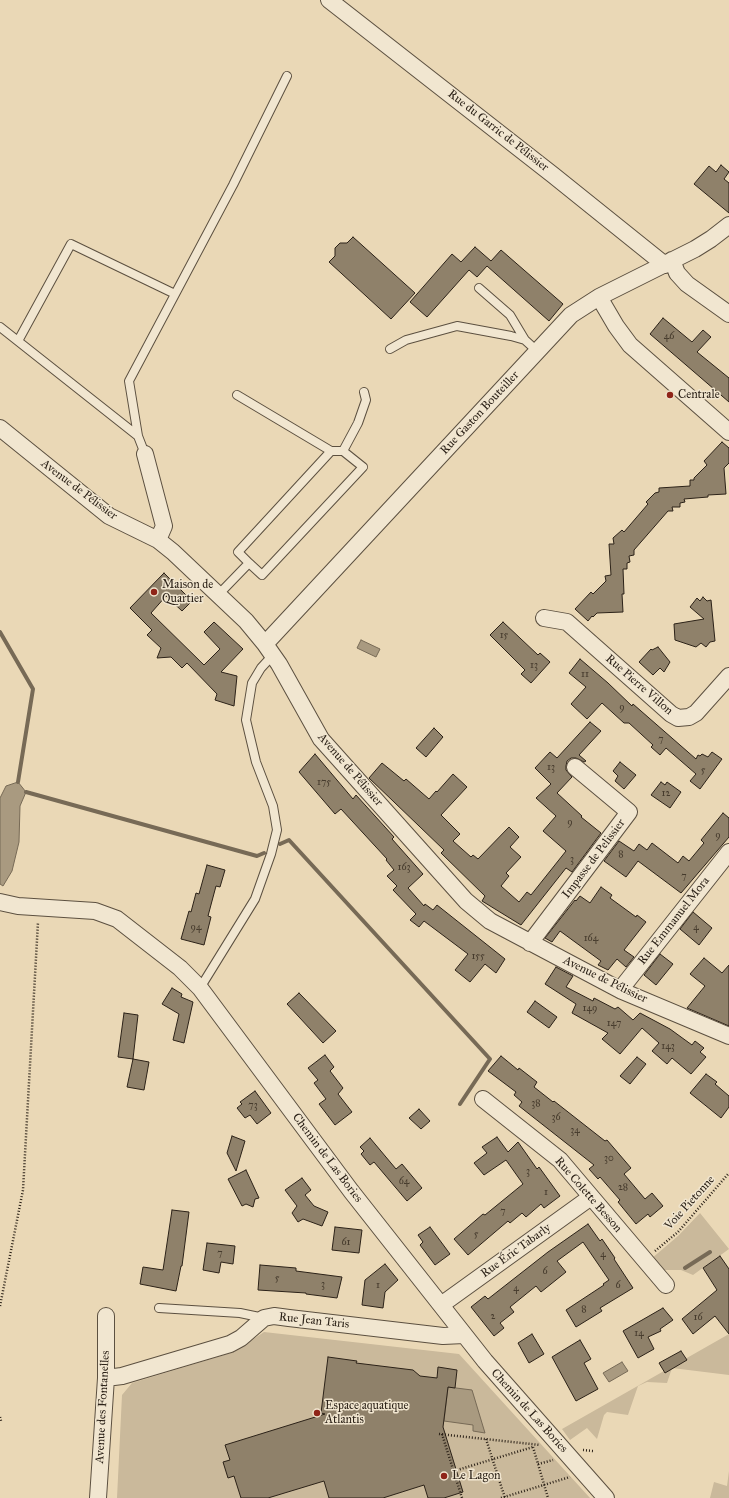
<!DOCTYPE html>
<meta charset="utf-8">
<style>
body{margin:0}
canvas{display:block;background:#ead8b6}
</style>
<canvas width="729" height="1498"></canvas>
<script>
const ctx = document.querySelector('canvas').getContext('2d');
ctx.lineJoin = 'round';
function paint(path, color) {
  ctx.fillStyle = color;
  ctx.fill(path, 'evenodd');
}
function toPath(rows) {
  const path = new Path2D();
  for (const r of rows) {
    path.moveTo(r[0], r[1]);
    for (let i = 2; i < r.length; i += 2) path.lineTo(r[i], r[i + 1]);
  }
  return path;
}
function trace(path, color, width, dash) {
  ctx.strokeStyle = color;
  ctx.lineWidth = width;
  ctx.lineCap = dash ? 'butt' : 'round';
  ctx.setLineDash(dash || []);
  ctx.stroke(path);
}
function write(font, color, halo, rows, align = 'center') {
  ctx.font = font + ' "IM FELL Great Primer",serif';
  ctx.lineWidth = 3;
  ctx.setLineDash([]);
  ctx.textBaseline = 'middle';
  ctx.strokeStyle = halo;
  ctx.fillStyle = color;
  for (const [text, x, y, turn = 0] of rows) {
    ctx.save();
    ctx.translate(x, y);
    ctx.rotate((+turn || 0) * Math.PI / 180);
    ctx.textAlign = isNaN(turn) ? turn : align;
    if (halo) ctx.strokeText(text, 0, 0);
    ctx.fillText(text, 0, 0);
    ctx.restore();
  }
}
paint(toPath([
 [700,1213,729,1249,693,1275,681,1270,664,1270,651,1259,678,1236],
 [264,1332,459,1354,590,1498,117,1498,122,1395,132,1383,234,1352],
 [729,1334,729,1375,672,1368,667,1383,647,1382,638,1386,628,1415,607,1412,604,1415,597,1439,587,1428,570,1440,562,1429],
 [729,1471,729,1498,710,1498,714,1482,727,1486]
]), '#cab99b');
const water = toPath([
 [361,640,380,649,376,657,357,648,361,640],
 [18,782,26,792,20,806,19,842,12,871,3,886,0,884,0,798,6,786,18,782],
 [622,1362,628,1371,609,1382,603,1373,622,1362],
 [448,1387,472,1390,485,1433,473,1431,473,1425,444,1421,448,1387]
]);
paint(water, '#a99a80');
trace(water, '#776a56', 1);
trace(toPath([
 [0,632,33,689,18,782],
 [26,792,257,856,264,853],
 [280,844,289,840,490,1059,460,1104],
 [685,1268,710,1252]
]), '#776a56', 4);
const building = toPath([
 [721,165,729,172,724,179,729,183,729,213,694,184,709,166,716,172,721,165],
 [353,237,415,293,391,319,329,262,335,256,335,248,340,243,347,243,353,237],
 [475,247,491,261,501,250,563,304,549,321,487,266,477,277,469,270,427,317,410,302,452,254,461,262,475,247],
 [663,318,692,342,703,330,711,337,697,352,729,378,729,402,650,334,663,318],
 [722,442,729,448,729,463,724,468,726,494,708,495,708,497,684,499,685,502,680,503,680,507,672,507,673,511,668,511,634,550,634,555,629,556,630,562,627,563,627,569,623,569,624,594,622,594,623,612,597,613,593,617,592,616,588,621,575,609,591,592,593,594,606,581,605,576,611,575,609,544,614,544,613,538,622,530,624,532,648,504,646,502,655,493,659,492,659,488,690,486,690,480,694,480,694,478,707,465,704,461,722,442],
 [164,573,192,601,182,611,166,596,151,613,204,665,220,649,204,632,214,622,243,649,221,672,237,676,234,706,215,700,217,694,187,663,182,668,171,657,157,658,161,648,147,635,152,630,130,608,164,573],
 [703,597,707,601,711,600,715,641,710,642,706,647,701,643,696,647,675,640,674,624,704,619,690,607,697,598,700,601,703,597],
 [503,622,538,655,540,653,550,662,531,683,521,674,525,670,490,635,503,622],
 [658,647,670,662,664,672,660,668,653,675,639,662,651,649,652,650,658,647],
 [580,659,608,683,632,706,633,704,696,759,698,755,700,756,702,754,708,757,712,752,722,759,700,789,690,781,696,774,666,748,660,755,651,747,653,745,629,723,624,723,602,703,587,719,571,704,586,687,569,673,580,659],
 [590,722,601,731,579,755,586,761,584,762,576,758,571,758,567,761,566,766,566,770,572,777,557,793,582,816,581,817,601,833,572,872,566,868,521,925,482,901,485,896,441,853,444,850,369,778,382,763,404,781,406,779,429,799,436,791,437,792,453,774,467,787,441,815,460,834,453,841,471,857,473,855,478,859,509,827,519,837,510,847,521,857,506,873,509,876,501,886,519,902,527,892,531,895,566,851,543,831,556,816,536,798,551,784,535,768,550,752,557,758,590,722],
 [434,728,443,737,426,757,416,748,434,728],
 [315,754,353,799,356,795,394,837,392,839,423,874,408,888,424,906,425,904,433,910,437,905,505,959,496,973,485,964,470,982,455,970,468,954,424,921,419,927,410,920,416,914,393,890,397,886,387,876,394,870,386,860,387,859,341,809,335,814,299,772,315,754],
 [620,762,636,775,624,789,615,781,618,776,613,771,620,762],
 [661,782,665,785,667,782,681,792,670,808,651,795,661,782],
 [723,813,729,818,729,837,681,893,638,861,626,877,604,861,619,841,634,851,639,844,647,850,652,843,678,863,683,856,689,861,704,843,701,840,723,813],
 [207,865,225,870,220,887,216,886,208,916,211,917,204,945,181,939,189,911,191,912,196,893,199,894,207,865],
 [601,887,612,895,610,898,636,917,637,915,646,922,624,950,634,957,626,967,617,959,608,970,598,965,601,961,560,931,552,942,545,938,575,900,576,901,580,896,590,903,601,887],
 [693,912,712,928,699,945,680,929,693,912],
 [660,954,673,964,656,985,644,975,660,954],
 [704,958,722,973,729,965,729,1026,687,1008,705,986,690,974,704,958],
 [556,967,573,976,566,987,593,1001,594,998,615,1009,618,1007,633,1020,640,1013,670,1029,692,1045,695,1041,704,1048,700,1052,706,1057,691,1074,672,1058,667,1064,652,1051,659,1043,642,1028,620,1054,602,1039,608,1033,572,1013,576,1004,545,984,556,967],
 [172,988,182,994,181,997,193,1002,184,1043,173,1040,179,1014,162,1004,172,988],
 [299,993,336,1031,323,1043,287,1004,299,993],
 [535,1001,557,1017,549,1028,527,1012,535,1001],
 [124,1013,138,1015,133,1059,118,1057,124,1013],
 [325,1055,334,1067,330,1071,343,1088,338,1094,352,1112,335,1125,319,1104,326,1099,314,1083,318,1080,308,1068,325,1055],
 [501,1056,518,1070,519,1068,537,1082,534,1087,553,1102,554,1101,605,1141,607,1140,631,1168,624,1174,645,1199,652,1193,663,1206,650,1217,648,1214,636,1224,618,1202,620,1200,600,1177,598,1179,589,1169,594,1165,519,1106,522,1102,514,1095,516,1092,488,1071,501,1056],
 [637,1057,646,1064,630,1084,620,1076,637,1057],
 [133,1059,149,1062,144,1090,127,1087,133,1059],
 [706,1074,717,1082,715,1084,729,1096,729,1107,721,1118,690,1093,706,1074],
 [255,1091,271,1113,257,1124,250,1115,245,1118,237,1108,242,1104,240,1102,255,1091],
 [419,1109,430,1121,421,1129,409,1118,419,1109],
 [232,1136,245,1141,236,1171,227,1153,232,1136],
 [497,1137,508,1152,518,1142,537,1169,539,1167,560,1196,544,1208,541,1204,526,1217,522,1213,510,1223,508,1221,468,1255,454,1239,483,1214,485,1215,523,1184,506,1160,484,1175,474,1163,487,1153,482,1147,497,1137],
 [370,1138,396,1169,402,1164,422,1188,407,1201,374,1162,370,1165,361,1154,364,1151,360,1147,370,1138],
 [246,1170,259,1198,255,1199,253,1207,246,1204,242,1206,228,1179,246,1170],
 [302,1178,311,1190,305,1195,314,1206,328,1212,322,1226,303,1219,298,1222,292,1213,297,1206,285,1190,302,1178],
 [172,1210,189,1212,182,1266,181,1266,176,1291,140,1284,143,1267,163,1270,172,1210],
 [588,1224,600,1241,602,1239,615,1258,614,1259,633,1288,600,1308,602,1311,576,1327,566,1310,604,1285,603,1284,609,1280,583,1242,557,1261,566,1272,541,1292,536,1286,510,1307,514,1312,500,1323,504,1328,494,1336,471,1307,485,1296,488,1299,548,1252,588,1224],
 [335,1227,362,1230,359,1253,332,1250,335,1227],
 [430,1227,450,1254,435,1265,420,1245,423,1242,418,1235,430,1227],
 [207,1243,235,1246,233,1264,221,1262,219,1273,203,1270,207,1243],
 [720,1256,729,1269,729,1334,715,1316,693,1334,682,1319,717,1290,703,1268,720,1256],
 [385,1264,398,1280,385,1292,383,1308,362,1305,365,1280,385,1264],
 [260,1265,296,1268,296,1271,342,1277,337,1298,306,1294,306,1293,258,1290,260,1265],
 [663,1308,673,1320,660,1329,661,1331,648,1337,654,1349,638,1358,623,1331,663,1308],
 [532,1334,544,1354,529,1363,518,1343,532,1334],
 [580,1340,591,1359,584,1363,598,1389,576,1401,552,1357,580,1340],
 [681,1351,687,1360,665,1373,659,1363,681,1351],
 [328,1357,357,1361,356,1363,413,1370,420,1376,437,1378,438,1367,457,1370,455,1388,448,1387,443,1427,463,1492,444,1498,428,1498,424,1485,383,1498,329,1498,324,1481,268,1498,241,1498,234,1476,228,1478,223,1462,230,1460,225,1445,325,1414,321,1413,328,1357]
]);
paint(building, '#8f816a');
trace(building, '#2c2218', 1);
const lane = toPath([
 [479,288,510,315,525,340],
 [0,327,138,436],
 [18,341,71,244,175,294],
 [390,349,406,340,457,326,511,336,525,340,537,351],
 [237,395,331,451],
 [343,451,358,423,366,400,364,392],
 [145,454,138,436,129,381,233,185,287,76],
 [219,594,249,563,262,575,363,467,343,451,331,451,238,552,249,563],
 [200,988,255,899,271,854,277,830,273,806,256,762,246,720,252,683,261,668,273,655],
 [159,1308,240,1313,264,1318]
]);
const street = toPath([
 [329,0,553,175,665,265],
 [672,260,677,273,687,284,729,314],
 [599,297,616,326,630,345,729,432],
 [0,428,109,516,158,540,173,552,246,621,265,644,279,664,321,739,466,901,490,921,622,991,729,1036],
 [145,454,164,526,158,540],
 [544,618,567,622,671,714,678,718,689,717,696,713,729,676],
 [265,644,571,315,599,297,695,249,711,239,729,225],
 [0,902,18,906,95,911,117,919,180,968,200,988,351,1191,485,1361,606,1498],
 [530,943,629,812,575,767],
 [620,990,729,852],
 [483,1099,560,1160,666,1285],
 [441,1305,591,1197],
 [106,1378,122,1376,230,1344,241,1338,264,1318,274,1316,289,1318,443,1336,464,1335],
 [98,1498,106,1378,106,1316]
]);
trace(lane, '#5c5040', 10);
trace(street, '#5c5040', 18);
trace(toPath([
 [655,1251,678,1232,729,1173],
 [0,1306,23,1190,38,922],
 [0,1417,1,1421],
 [439,1434,540,1445],
 [442,1434,462,1498],
 [486,1439,505,1498],
 [533,1447,548,1498],
 [583,1450,593,1451],
 [538,1464,553,1460],
 [454,1471,533,1447],
 [501,1498,570,1477]
]), '#2c2218', 2.5, [1, 2]);
trace(lane, '#f1e6d0', 8);
trace(street, '#f1e6d0', 16);
for (const [x, y, r, color] of [
 [670,395,4,"#8f2418"],
 [154,592,4,"#8f2418"],
 [317,1413,4,"#8f2418"],
 [444,1476,4,"#8f2418"]
]) {
  const dot = new Path2D();
  dot.arc(x, y, r, 0, 2 * Math.PI);
  ctx.fillStyle = color;
  ctx.fill(dot);
  trace(dot, '#f1e6d0', 1.5);
}
write('10px', '#453a2c', null, [
 ["46",669,337],
 ["15",504,636],
 ["13",534,666],
 ["11",585,675],
 ["9",622,708],
 ["7",661,740],
 ["13",551,768],
 ["5",703,771],
 ["175",324,783],
 ["12",666,794],
 ["9",570,823],
 ["9",718,836],
 ["8",621,855],
 ["3",572,860],
 ["163",404,868],
 ["7",684,877],
 ["94",196,928],
 ["4",696,928],
 ["164",591,939],
 ["155",478,957],
 ["149",590,1009],
 ["147",614,1024],
 ["143",668,1047],
 ["38",536,1104],
 ["73",253,1106],
 ["36",556,1118],
 ["34",575,1131],
 ["30",609,1159],
 ["3",528,1172],
 ["64",404,1182],
 ["28",623,1188],
 ["1",546,1193],
 ["7",503,1212],
 ["5",476,1235],
 ["61",346,1243],
 ["7",220,1254],
 ["4",603,1255],
 ["6",545,1272],
 ["5",277,1279],
 ["3",323,1285],
 ["1",378,1286],
 ["6",618,1286],
 ["4",516,1289],
 ["8",584,1310],
 ["2",493,1317],
 ["16",698,1318],
 ["14",639,1334]
]);
write('12px', '#2c2218', '#f1e6d0', [
 ["Rue du Garric de Pélissier",498,131,38],
 ["Rue Gaston Bouteiller",480,413,-47],
 ["Avenue de Pélissier",79,490,37],
 ["Rue Pierre Villon",639,685,41],
 ["Avenue de Pélissier",350,770,49],
 ["Impasse de Pelissier",594,859,-53],
 ["Rue Emmanuel Mora",674,921,-52],
 ["Avenue de Pélissier",605,980,26],
 ["Chemin de Las Bories",327,1158,53],
 ["Rue Colette Besson",588,1195,49],
 ["Voie Pietonne",690,1203,-48],
 ["Rue Éric Tabarly",516,1251,-36],
 ["Rue Jean Taris",314,1321,6],
 ["Avenue des Fontanelles",103,1407,-87],
 ["Chemin de Las Bories",529,1411,48]
]);
write('12px', '#2c2218', '#f1e6d0', [
 ["Centrale",678,395],
 ["Maison de",162,585],
 ["Quartier",162,599],
 ["Espace aquatique",325,1406],
 ["Atlantis",325,1420],
 ["Le Lagon",452,1476]
], 'left');
</script>
